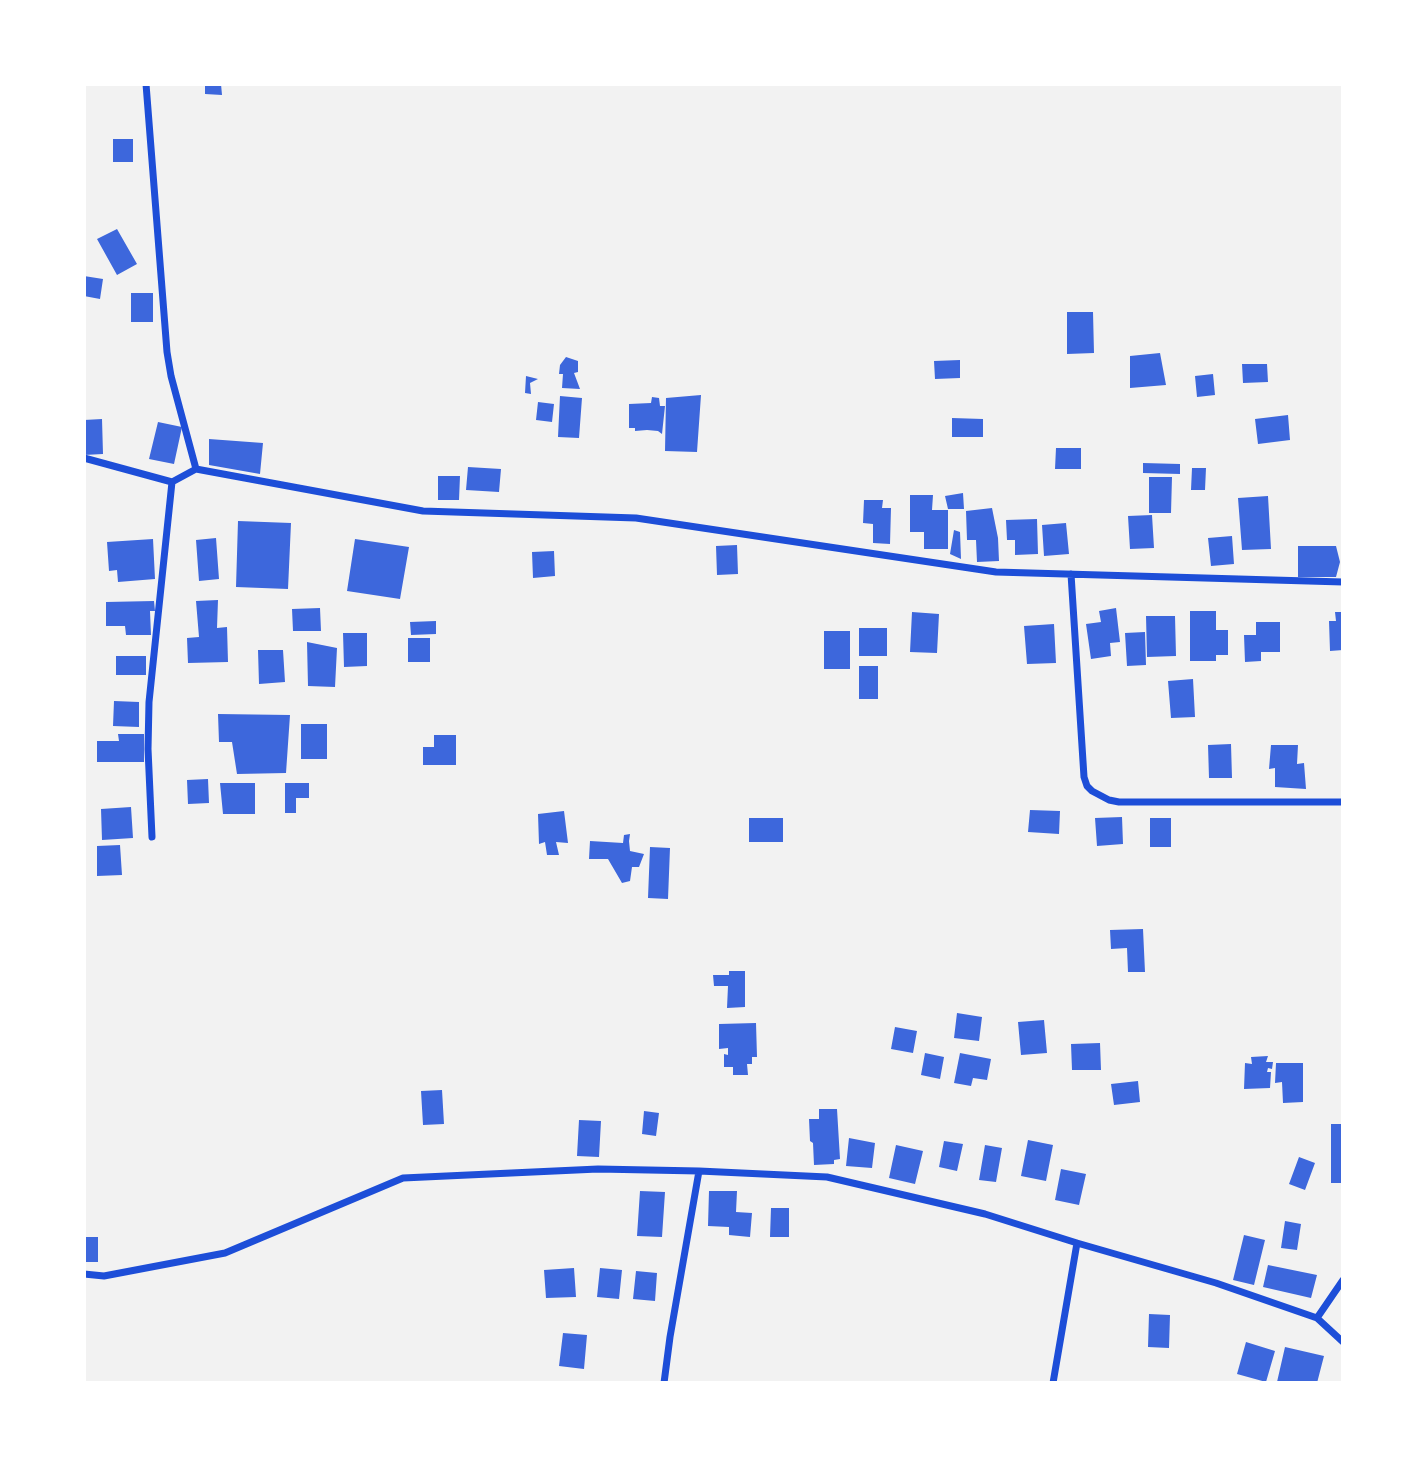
<!DOCTYPE html>
<style>
body{margin:0}
#map{position:relative;width:1427px;height:1467px;overflow:hidden;background:#f2f2f2;font-family:"Space Grotesk",sans-serif}
canvas{display:block}
.frame{position:absolute;inset:0;border:86px solid #fff;pointer-events:none}
</style>
<div id="map">
<canvas width="1427" height="1467"></canvas>
<div class="frame"></div>
</div>
<script>
const ctx = document.querySelector('canvas').getContext('2d');
ctx.lineJoin = 'round';
function paint(path, color) {
  ctx.fillStyle = color;
  ctx.fill(path, 'evenodd');
}
function toPath(rows) {
  const path = new Path2D();
  for (const r of rows) {
    path.moveTo(r[0], r[1]);
    for (let i = 2; i < r.length; i += 2) path.lineTo(r[i], r[i + 1]);
  }
  return path;
}
function trace(path, color, width, dash) {
  ctx.strokeStyle = color;
  ctx.lineWidth = width;
  ctx.lineCap = dash ? 'butt' : 'round';
  ctx.setLineDash(dash || []);
  ctx.stroke(path);
}
paint(toPath([
 [205,84,221,84,222,95,205,94],
 [113,139,133,139,133,162,113,162],
 [117,229,137,264,117,275,97,239],
 [84,276,103,279,100,299,84,296],
 [131,293,153,293,153,322,131,322],
 [1067,312,1093,312,1094,353,1067,354],
 [1160,353,1166,385,1130,388,1130,356],
 [566,357,578,361,578,372,574,373,580,389,562,388,563,374,559,374,560,365],
 [960,360,960,378,935,379,934,361],
 [1242,364,1267,364,1268,382,1243,383],
 [1213,374,1215,395,1197,397,1195,376],
 [526,376,538,379,530,383,531,394,525,393],
 [701,395,697,452,665,451,666,398],
 [560,396,582,398,579,438,558,437],
 [652,397,659,398,660,406,665,406,662,434,658,431,647,430,635,431,635,428,629,428,629,404,651,403],
 [538,402,554,404,552,422,536,420],
 [1288,415,1290,440,1258,444,1255,419],
 [952,418,983,419,983,437,952,437],
 [102,419,103,454,84,455,84,420],
 [158,422,182,427,174,464,149,459],
 [209,439,263,443,260,474,209,465],
 [1056,448,1081,448,1081,469,1055,469],
 [1143,463,1180,464,1180,474,1143,473],
 [468,467,501,469,499,492,466,490],
 [1192,468,1206,468,1205,490,1191,490],
 [438,476,460,476,459,500,438,500],
 [1149,477,1172,477,1171,513,1149,513],
 [963,493,964,509,948,509,945,496],
 [910,495,933,495,932,510,948,510,948,549,924,549,924,532,910,532],
 [1268,496,1271,549,1242,550,1238,498],
 [864,500,883,500,882,508,891,508,890,544,873,543,873,524,863,523],
 [992,508,998,538,999,561,977,562,976,540,967,540,966,511],
 [1152,515,1154,548,1130,549,1128,516],
 [1037,519,1038,554,1015,555,1015,540,1007,540,1006,520],
 [238,521,291,523,288,589,236,587],
 [1066,523,1069,554,1044,556,1042,525],
 [954,530,960,532,961,559,950,554],
 [1232,536,1234,564,1211,566,1208,538],
 [216,538,219,579,199,581,196,540],
 [153,539,155,579,118,582,117,570,109,571,107,542],
 [355,539,409,547,400,599,347,591],
 [737,545,738,574,717,575,716,546],
 [1298,546,1336,546,1340,562,1336,577,1298,577],
 [554,551,555,576,533,578,532,552],
 [218,600,217,628,227,627,228,662,188,663,187,638,199,637,196,601],
 [154,601,155,611,150,611,151,635,126,635,125,626,106,626,106,602],
 [320,608,321,631,293,631,292,609],
 [1116,608,1120,642,1110,643,1111,656,1091,659,1086,624,1101,622,1099,611],
 [1190,611,1216,611,1216,630,1228,630,1228,655,1216,655,1216,661,1190,661],
 [912,612,939,614,937,653,910,652],
 [1335,612,1343,612,1343,650,1330,651,1329,621,1336,621],
 [1146,616,1175,616,1176,656,1147,657],
 [436,621,436,634,411,635,410,622],
 [1256,622,1280,622,1280,652,1261,652,1261,661,1245,662,1244,635,1256,635],
 [1054,624,1056,663,1027,664,1024,626],
 [859,628,887,628,887,656,859,656],
 [824,631,850,631,850,669,824,669],
 [1145,632,1146,665,1127,666,1125,633],
 [343,633,367,633,367,666,344,667],
 [408,638,430,638,430,662,408,662],
 [307,642,337,648,335,687,308,686],
 [258,650,283,650,285,682,259,684],
 [116,656,146,656,146,675,116,675],
 [859,666,878,666,878,699,859,699],
 [1193,679,1195,717,1171,718,1168,681],
 [114,701,139,702,139,727,113,726],
 [218,714,290,715,286,773,237,774,232,742,219,742],
 [301,724,327,724,327,759,301,759],
 [118,734,144,734,144,762,97,762,97,741,119,741],
 [434,735,456,735,456,765,423,765,423,747,434,747],
 [1231,744,1232,778,1209,778,1208,745],
 [1271,745,1298,745,1297,764,1304,763,1306,789,1275,787,1275,768,1269,769],
 [208,779,209,803,188,804,187,780],
 [220,783,255,783,255,814,223,814],
 [285,783,309,783,309,798,296,798,296,813,285,813],
 [131,807,133,838,102,840,101,809],
 [1030,810,1060,811,1059,834,1028,832],
 [564,811,568,843,556,842,559,855,547,855,545,842,539,844,538,814],
 [1122,817,1123,844,1097,846,1095,818],
 [749,818,783,818,783,842,749,842],
 [1150,818,1171,818,1171,847,1150,847],
 [630,834,629,841,630,851,644,854,639,867,632,867,630,881,622,883,608,859,589,859,590,841,623,843,624,835],
 [120,845,122,875,97,876,97,846],
 [650,847,670,848,668,899,648,898],
 [1143,929,1145,972,1128,972,1127,948,1111,949,1110,930],
 [729,971,745,971,745,1007,727,1008,728,986,714,986,713,975,729,975],
 [957,1013,982,1017,979,1041,954,1038],
 [1044,1020,1047,1053,1021,1055,1018,1022],
 [756,1023,757,1057,752,1057,752,1064,747,1064,748,1075,733,1075,733,1067,724,1067,724,1054,728,1055,728,1048,719,1049,719,1024],
 [895,1027,917,1031,913,1053,891,1049],
 [1100,1043,1101,1070,1072,1070,1071,1044],
 [925,1053,944,1057,940,1079,921,1075],
 [960,1053,991,1059,987,1080,973,1078,971,1086,954,1083],
 [1268,1056,1266,1062,1273,1062,1272,1069,1268,1068,1267,1072,1271,1072,1270,1088,1244,1089,1245,1063,1252,1064,1251,1057],
 [1276,1063,1303,1063,1303,1102,1283,1103,1282,1082,1275,1083],
 [1138,1081,1140,1102,1114,1105,1111,1084],
 [442,1090,444,1124,423,1125,421,1091],
 [819,1109,837,1109,840,1159,834,1160,834,1164,814,1165,813,1143,810,1141,809,1119,819,1119],
 [644,1111,659,1113,656,1136,642,1134],
 [579,1120,601,1121,599,1157,577,1156],
 [1331,1124,1343,1124,1343,1183,1331,1183],
 [849,1138,875,1143,872,1168,846,1166],
 [1028,1140,1053,1145,1046,1181,1021,1176],
 [944,1141,963,1144,957,1171,939,1167],
 [896,1145,923,1151,915,1184,889,1178],
 [985,1145,1002,1148,996,1182,979,1180],
 [1299,1157,1315,1163,1305,1190,1289,1184],
 [1061,1169,1086,1174,1079,1205,1055,1200],
 [640,1191,665,1192,662,1237,637,1236],
 [709,1191,737,1191,736,1212,752,1213,750,1237,729,1235,729,1227,708,1226],
 [771,1208,789,1208,789,1237,770,1237],
 [1285,1221,1301,1224,1297,1250,1281,1248],
 [1244,1235,1265,1240,1254,1285,1233,1280],
 [84,1237,98,1237,98,1262,84,1262],
 [1268,1265,1317,1275,1311,1298,1263,1287],
 [574,1268,576,1297,546,1298,544,1270],
 [600,1268,622,1270,619,1299,597,1297],
 [636,1271,657,1273,655,1301,633,1299],
 [1149,1314,1170,1315,1169,1348,1148,1347],
 [563,1333,587,1335,584,1369,559,1366],
 [1246,1342,1275,1351,1266,1382,1237,1374],
 [1285,1347,1324,1356,1317,1383,1277,1382]
]), '#3d67dc');
trace(toPath([
 [146,84,167,352,171,376,196,469],
 [84,458,172,482,196,469,423,511,636,518,996,572,1343,582],
 [1071,574,1084,777,1087,786,1092,791,1109,800,1119,802,1343,802],
 [152,837,148,749,149,702,172,482],
 [699,1171,827,1177,985,1214,1077,1243],
 [84,1274,104,1276,225,1253,403,1178,598,1169,699,1171,670,1337,664,1383],
 [1317,1318,1343,1280],
 [1053,1383,1077,1243,1216,1283,1317,1318,1343,1342]
]), '#1d4ed8', 7);
</script>
